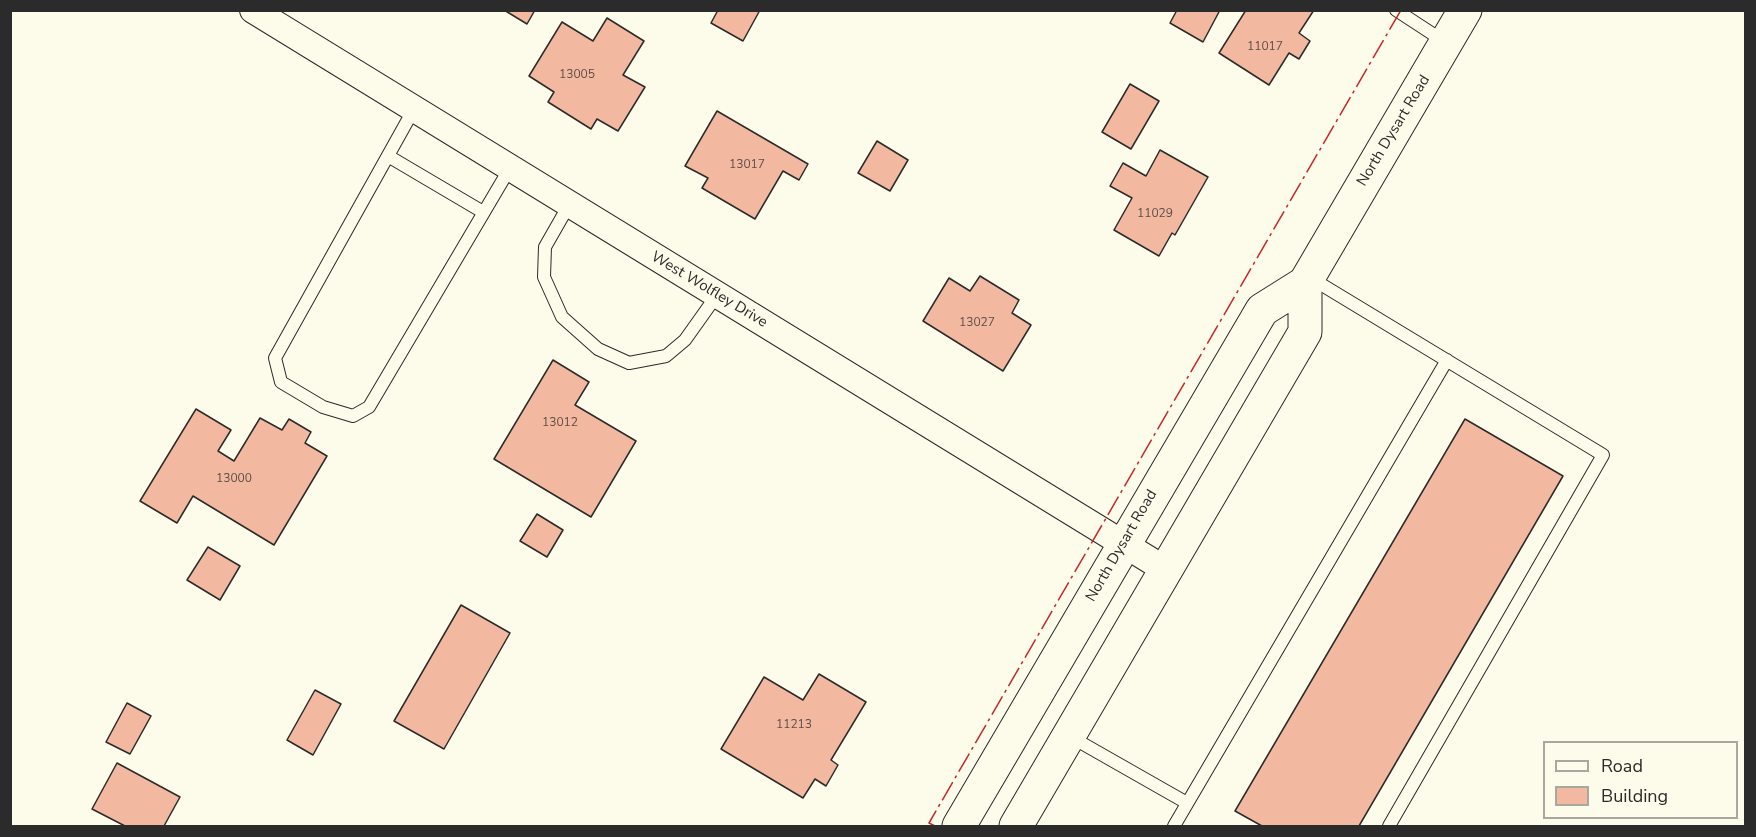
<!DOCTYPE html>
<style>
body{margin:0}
#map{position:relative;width:1756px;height:837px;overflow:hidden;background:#fdfbea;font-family:"Nunito Sans",sans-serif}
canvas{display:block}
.frame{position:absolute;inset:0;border:12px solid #2b2b2b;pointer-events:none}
.legend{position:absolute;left:1543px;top:741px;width:195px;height:78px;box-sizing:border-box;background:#fdfbea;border:2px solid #a9a89e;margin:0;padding:8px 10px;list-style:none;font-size:18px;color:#2b2b2b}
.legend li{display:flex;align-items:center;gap:12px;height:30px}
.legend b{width:30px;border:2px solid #a9a89e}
</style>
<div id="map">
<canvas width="1756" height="837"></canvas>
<div class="frame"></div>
<ul class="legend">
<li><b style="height:8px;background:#fdfbea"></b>Road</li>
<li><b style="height:16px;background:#f2b8a0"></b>Building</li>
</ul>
</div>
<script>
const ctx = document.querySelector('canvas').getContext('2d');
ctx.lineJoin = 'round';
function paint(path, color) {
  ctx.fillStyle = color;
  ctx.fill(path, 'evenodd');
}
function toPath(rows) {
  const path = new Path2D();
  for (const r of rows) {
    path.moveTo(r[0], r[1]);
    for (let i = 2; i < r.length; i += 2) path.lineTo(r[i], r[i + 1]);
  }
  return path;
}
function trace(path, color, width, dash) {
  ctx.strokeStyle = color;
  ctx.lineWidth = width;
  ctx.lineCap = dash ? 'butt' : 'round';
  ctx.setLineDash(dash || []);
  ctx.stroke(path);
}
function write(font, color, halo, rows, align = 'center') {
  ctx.font = font + ' "Nunito Sans",sans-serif';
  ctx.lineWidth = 4.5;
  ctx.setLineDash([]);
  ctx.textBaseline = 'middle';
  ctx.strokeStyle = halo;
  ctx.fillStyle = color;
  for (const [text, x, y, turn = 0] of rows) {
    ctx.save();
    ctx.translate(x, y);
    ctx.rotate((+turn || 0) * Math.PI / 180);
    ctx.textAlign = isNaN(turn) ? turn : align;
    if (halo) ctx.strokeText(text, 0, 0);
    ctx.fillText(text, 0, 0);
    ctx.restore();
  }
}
const building = toPath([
 [504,10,535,10,527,24,504,10],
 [718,10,760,10,743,41,711,23,718,10],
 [1177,10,1220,10,1203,42,1170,23,1177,10],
 [1246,10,1314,10,1299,33,1310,41,1299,59,1289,53,1269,85,1219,53,1246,10],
 [607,18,644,41,623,75,645,87,618,131,597,119,591,129,548,102,554,92,529,76,562,22,593,41,607,18],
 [1130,84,1159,101,1131,149,1102,132,1130,84],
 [717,111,808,164,799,180,783,171,755,219,702,188,708,178,685,166,717,111],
 [877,141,908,160,890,191,858,173,877,141],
 [1160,150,1208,177,1175,235,1172,233,1159,256,1114,230,1132,198,1110,186,1123,163,1146,176,1160,150],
 [980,276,1019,300,1012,313,1031,325,1003,371,923,321,949,278,970,291,980,276],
 [553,360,589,382,575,405,636,441,591,517,494,459,553,360],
 [196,409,231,430,218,451,234,461,260,418,282,430,289,419,311,432,305,443,327,456,274,545,193,496,177,523,140,501,196,409],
 [1465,419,1563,476,1359,826,1262,826,1235,811,1465,419],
 [537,514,563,530,547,557,520,541,537,514],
 [208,547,240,566,220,600,187,580,208,547],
 [461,605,510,633,444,749,394,721,461,605],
 [819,674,866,702,831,760,838,765,826,786,815,779,803,798,721,749,764,677,803,700,819,674],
 [315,690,341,704,313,755,287,740,315,690],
 [127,703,151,716,130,754,106,742,127,703],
 [117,763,180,797,164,826,125,826,92,809,117,763]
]);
paint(building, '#f2b8a0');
trace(building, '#2b2b2b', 1.5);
const lane = toPath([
 [1396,10,1445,42],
 [414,109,275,358,281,382,323,407,353,416,369,407,510,168],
 [388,156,483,212],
 [569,205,545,247,544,277,562,317,598,349,629,363,666,356,685,340,717,295],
 [1309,277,1603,455,1389,826],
 [1071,737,1187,803],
 [1174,826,1447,360]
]);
const street = toPath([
 [253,10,1166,570]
]);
const primary = toPath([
 [959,826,1262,310,1305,283,1465,10],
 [1016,826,1305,332,1305,283]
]);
trace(lane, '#2b2b2b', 14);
trace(street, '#2b2b2b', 28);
trace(primary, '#2b2b2b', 35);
trace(lane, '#fdfbea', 12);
trace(street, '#fdfbea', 26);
trace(primary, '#fdfbea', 33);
trace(toPath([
 [935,826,929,823,1401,10]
]), '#c62828', 1.5, [21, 4.5, 3, 4.5]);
write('12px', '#5d4e48', null, [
 ["11017",1265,47],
 ["13005",577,75],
 ["13017",747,165],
 ["11029",1155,214],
 ["13027",977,323],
 ["13012",560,423],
 ["13000",234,479],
 ["11213",794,725]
]);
write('15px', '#2b2b2b', '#fdfbea', [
 ["North Dysart Road",1394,131,-59],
 ["West Wolfley Drive",709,290,31],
 ["North Dysart Road",1122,546,-60]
]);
</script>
